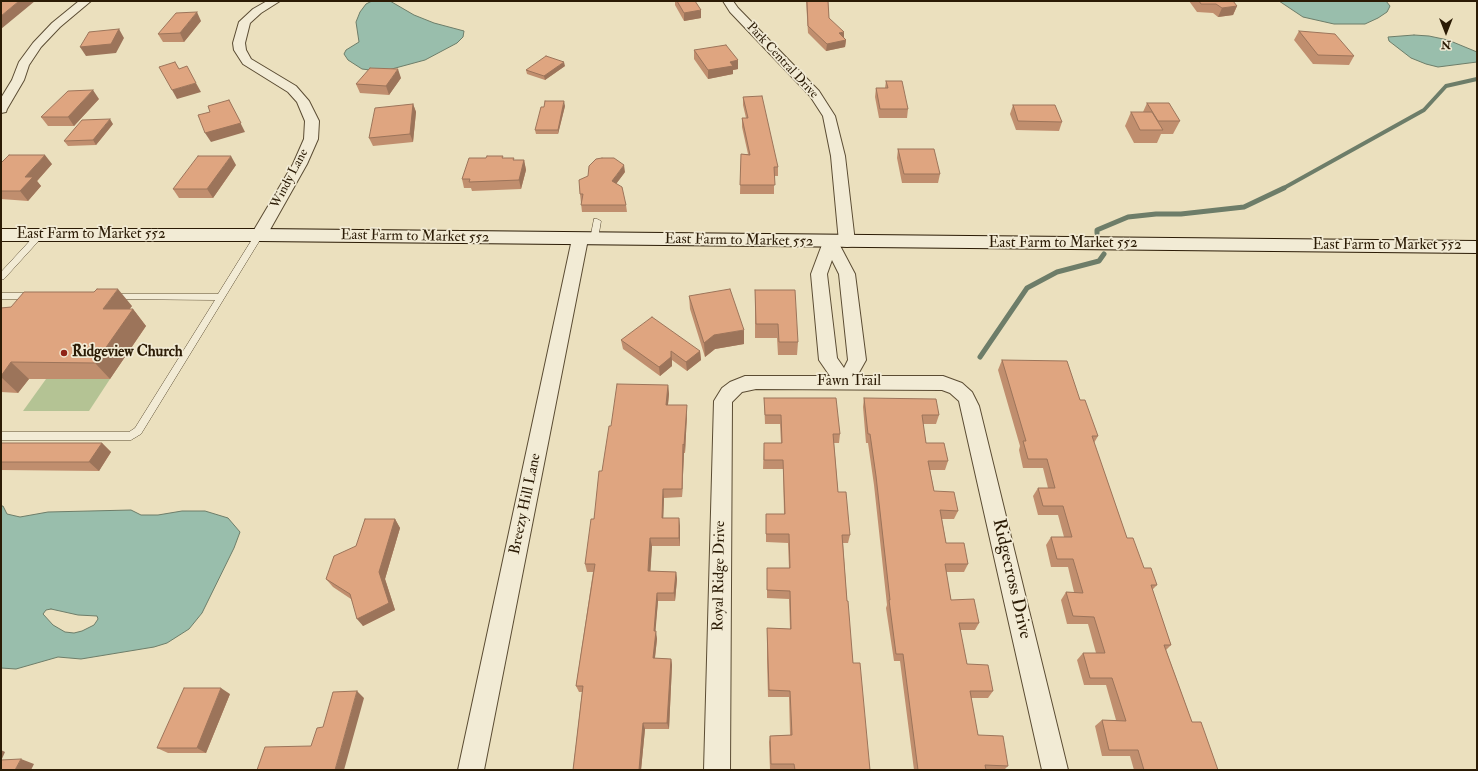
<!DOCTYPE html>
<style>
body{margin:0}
#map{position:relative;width:1478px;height:771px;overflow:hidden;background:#ebe0be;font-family:"IM FELL Double Pica",serif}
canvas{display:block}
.frame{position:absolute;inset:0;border:2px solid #2b1b05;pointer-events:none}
.north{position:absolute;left:1426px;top:12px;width:40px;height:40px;-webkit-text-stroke:3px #f2ebd5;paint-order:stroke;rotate:180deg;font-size:11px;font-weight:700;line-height:16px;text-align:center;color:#2b1b05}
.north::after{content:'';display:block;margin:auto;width:14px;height:18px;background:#2b1b05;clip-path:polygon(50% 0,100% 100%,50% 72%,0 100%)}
</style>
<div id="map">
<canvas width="1478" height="771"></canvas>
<div class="frame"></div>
<div class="north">N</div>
</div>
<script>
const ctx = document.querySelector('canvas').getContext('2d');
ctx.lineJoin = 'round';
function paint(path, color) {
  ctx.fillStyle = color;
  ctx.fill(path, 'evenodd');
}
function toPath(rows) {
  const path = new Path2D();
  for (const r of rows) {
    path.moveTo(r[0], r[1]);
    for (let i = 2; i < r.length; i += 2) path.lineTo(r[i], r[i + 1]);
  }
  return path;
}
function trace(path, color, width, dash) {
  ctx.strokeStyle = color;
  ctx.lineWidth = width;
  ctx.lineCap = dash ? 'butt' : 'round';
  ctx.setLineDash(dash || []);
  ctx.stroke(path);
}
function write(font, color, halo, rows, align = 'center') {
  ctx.font = font + ' "IM FELL Double Pica",serif';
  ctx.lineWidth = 3.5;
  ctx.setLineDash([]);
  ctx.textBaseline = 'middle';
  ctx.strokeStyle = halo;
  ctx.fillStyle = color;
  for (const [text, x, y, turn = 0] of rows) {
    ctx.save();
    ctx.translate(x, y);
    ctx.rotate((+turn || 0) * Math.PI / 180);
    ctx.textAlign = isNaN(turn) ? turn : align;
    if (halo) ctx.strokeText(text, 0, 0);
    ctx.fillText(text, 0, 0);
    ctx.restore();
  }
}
paint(toPath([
 [46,379,110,379,89,411,23,411]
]), '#b4c394');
const water = toPath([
 [372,1,390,1,414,15,434,23,464,31,463,37,457,43,425,60,388,70,370,70,362,69,348,60,344,54,346,50,359,42,356,22,360,12,366,4,372,1],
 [1279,1,1386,1,1390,6,1387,12,1378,18,1365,24,1334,24,1303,17,1279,1],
 [1414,35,1429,36,1448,40,1477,52,1477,62,1438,67,1426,64,1411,58,1389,41,1388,37,1414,35],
 [1,506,3,506,7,514,20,517,48,512,131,510,141,515,158,515,182,511,205,511,228,518,240,532,234,548,202,613,189,629,167,643,154,647,81,659,58,657,16,669,1,668,1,506],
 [51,609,78,615,97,616,98,619,94,625,82,631,74,633,65,632,53,625,43,614,46,610,51,609]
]);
paint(water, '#99beac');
trace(water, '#6d7d69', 1);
trace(toPath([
 [1282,189,1424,110,1446,86,1477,79]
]), '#6d7d69', 4);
trace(toPath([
 [1097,233,1097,230,1128,217,1156,214,1181,214,1244,207,1284,188],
 [980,357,1027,288,1057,272,1099,261,1104,254]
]), '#6d7d69', 5);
const service = toPath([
 [594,219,597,219,601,221,598,239,594,241,590,239,594,219],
 [37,233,43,233,44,235,4,279,1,280,1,272,37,233],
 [256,233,262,233,263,235,141,434,131,440,1,440,1,432,129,432,135,428,215,300,112,299,108,296,109,294,218,294,256,233],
 [1,293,33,293,37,296,33,299,1,299,1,293]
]);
const minor = toPath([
 [79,1,91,1,60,27,41,47,29,65,24,80,7,109,6,112,1,113,1,98,12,80,19,62,33,43,52,23,79,1],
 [267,1,280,1,261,13,250,23,245,43,246,50,251,59,296,86,309,101,319,121,318,139,307,164,267,235,264,238,259,240,254,238,251,235,293,164,304,139,305,121,297,102,288,92,243,64,234,50,233,43,239,22,253,9,267,1],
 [723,1,733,1,738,8,819,91,835,116,845,156,855,242,852,246,847,247,842,246,839,242,831,156,823,116,810,96,730,12,723,1],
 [580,234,585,236,588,239,484,770,458,770,572,239,575,236,580,234],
 [831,237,836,238,855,274,866,360,857,376,943,376,962,383,972,392,979,406,1068,770,1042,770,959,401,950,393,942,390,756,389,742,392,732,402,730,770,704,770,714,401,722,388,730,382,745,376,830,376,819,360,811,274,823,242,826,238,831,237],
 [832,260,839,274,848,360,844,368,837,358,827,274,832,260]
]);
const secondary = toPath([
 [1,229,259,229,1477,241,1477,253,259,241,1,241,1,229]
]);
trace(service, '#5b4c33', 1);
trace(minor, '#5b4c33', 2);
trace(secondary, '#2b1b05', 2);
paint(service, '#f2ebd5');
paint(minor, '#f2ebd5');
paint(secondary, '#f2ebd5');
paint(toPath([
 [675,1,695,1,701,18,684,21,675,5],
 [806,1,828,1,829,18,846,40,845,47,826,51,808,33],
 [1189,1,1233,1,1237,6,1233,15,1218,17,1213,13,1197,12],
 [201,21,184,42,163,42,158,34],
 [1299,31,1354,56,1349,65,1313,64,1294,40],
 [694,50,738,60,738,69,733,70,733,74,708,79,694,59],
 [565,66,545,80,527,74,526,70],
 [401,78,389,95,360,93,356,84],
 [886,81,908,109,907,118,879,118,875,97,876,88,885,88],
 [743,97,778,167,778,176,774,176,774,194,740,194,741,154,748,154,742,127,742,118,746,118,743,105],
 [99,99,74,126,48,126,41,117],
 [1147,103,1180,121,1173,134,1161,134,1157,143,1134,143,1125,126,1131,112,1143,112],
 [413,104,416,112,413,142,373,146,369,138],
 [1013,105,1062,122,1059,131,1016,130,1010,114],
 [565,106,558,134,536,134,535,130],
 [113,124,96,145,68,146,64,141],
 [898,149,940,174,938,183,902,183,897,158],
 [486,158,503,158,515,160,524,160,526,170,521,189,472,191,471,188,464,188,462,179],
 [1,163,52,164,37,181,41,186,28,201,1,199],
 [236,165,213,198,179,198,173,189],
 [625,172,616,184,626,205,627,212,582,212,580,194],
 [755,290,798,342,797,355,778,355,777,338,755,338],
 [689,296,744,344,715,349,705,357,690,309],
 [132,306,129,309,133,309,146,326,110,379,29,379,18,393,1,392,1,308,11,307],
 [621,340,700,351,701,360,687,371,672,360,672,366,660,376,623,349],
 [1002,360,1080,400,1098,436,1094,443,1127,538,1144,568,1157,585,1152,590,1171,645,1166,650,1192,722,1218,770,1134,770,1130,756,1102,756,1095,726,1102,720,1116,720,1106,685,1084,685,1077,660,1083,653,1096,653,1088,624,1067,624,1061,600,1066,592,1074,592,1068,567,1051,567,1046,545,1051,537,1064,537,1058,515,1038,515,1033,496,1038,488,1048,488,1043,468,1023,468,1019,450,1020,446,998,370],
 [668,385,669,394,668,405,687,414,685,453,684,453,682,497,664,498,663,518,680,526,680,546,652,546,650,571,676,572,677,579,675,601,658,601,655,631,657,639,655,658,671,659,672,665,669,729,645,729,641,770,573,770,582,692,579,692,576,686,593,572,587,572,585,564,594,519,602,471],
 [764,398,840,434,839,443,834,443,838,492,850,535,848,543,843,543,847,601,853,663,870,770,770,770,769,742,770,736,790,735,789,697,768,697,767,660,767,628,790,629,789,599,767,598,767,568,789,568,788,543,766,542,766,514,784,514,783,469,763,469,764,443,781,443,780,424,765,424],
 [864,398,939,415,936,424,923,424,926,443,948,461,945,470,930,470,934,491,958,511,954,519,942,519,946,543,968,564,964,572,946,572,951,600,979,623,975,630,960,630,967,664,993,691,988,698,971,698,978,735,1008,766,1004,770,914,770,900,661,894,661,886,608,887,605,874,485,868,443,866,443,863,407],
 [1,443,102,443,111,452,99,471,1,470],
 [395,519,400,528,385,579,395,610,363,626,351,599,333,587,326,579,356,546],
 [230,694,206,753,168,753,157,748]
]), '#c08e6e');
paint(toPath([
 [19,1,35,1,1,29,1,16],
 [1237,6,1233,15,1218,17,1222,8],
 [701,10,701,18,684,21,684,13],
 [197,12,201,21,184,42,180,33],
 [119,29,124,38,116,53,86,56,80,47],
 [844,32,844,39,839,33],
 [846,40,845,47,826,51,827,44],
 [738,60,738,69,733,70,733,74,708,79,708,70,730,62],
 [564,62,565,66,545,80,544,76],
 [398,69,401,78,389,95,386,86],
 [196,83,201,92,177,99,172,90],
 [93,90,99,99,74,126,68,117],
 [229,100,245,132,211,142,205,133],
 [564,101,565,106,558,134,558,130],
 [413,104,416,112,413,142,410,134],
 [110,119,113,124,96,145,93,140],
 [45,155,52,164,37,181,41,186,28,201,20,191,25,177],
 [231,156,236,165,213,198,207,189],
 [524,160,526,170,521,189,519,180],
 [624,165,625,172,613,188,612,181],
 [118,289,132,306,117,326,103,309],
 [133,309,146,326,110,379,95,363],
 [744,330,744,344,715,349,705,357,704,343,714,335],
 [671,351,672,360,672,366,660,376,659,367],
 [700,351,701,360,687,371,686,362],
 [11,362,29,379,18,393,1,377,1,376],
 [668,385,669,394,667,413,666,405],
 [687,405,687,414,685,453,684,445],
 [102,443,111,452,99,471,89,462],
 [683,444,684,453,682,497,682,489],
 [663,489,664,498,663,526,662,518],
 [679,518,680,526,680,546,679,538],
 [395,519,400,528,385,579,395,610,363,626,357,619,379,572],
 [650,538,652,546,650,579,648,571],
 [676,572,677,579,675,601,674,593],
 [657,593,658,601,655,637,656,631,657,639,654,665,653,658,654,631],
 [671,659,672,665,669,729,667,723],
 [221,688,230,694,206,753,197,748],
 [357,691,364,698,344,770,335,770],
 [643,723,645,729,641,770,639,770],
 [1,750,5,752,1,761],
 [21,759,34,764,31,770,15,770]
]), '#9c745a');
const building = toPath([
 [1,1,19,1,1,16,1,1],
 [677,1,695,1,701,10,684,13,677,1],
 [807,1,828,1,829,18,844,32,839,33,846,40,827,44,808,26,807,1],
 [1199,1,1233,1,1237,6,1222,8,1216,4,1201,4,1199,1],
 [197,12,180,33,158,34,176,13,197,12],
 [119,29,111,44,80,47,89,32,119,29],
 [1299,31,1335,34,1354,56,1318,55,1299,31],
 [726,45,738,60,730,62,733,66,708,70,694,50,726,45],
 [546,56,564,62,544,76,526,70,546,56],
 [175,62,179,69,187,66,196,83,172,90,159,67,175,62],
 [370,68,398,69,386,86,356,84,370,68],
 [886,81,902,81,908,109,880,109,876,88,888,88,886,81],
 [93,90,68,117,41,117,68,91,93,90],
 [762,96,778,167,774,167,775,185,740,185,741,154,750,155,742,118,748,118,743,97,762,96],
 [229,100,241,123,205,133,198,115,210,112,208,106,229,100],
 [545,101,564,101,558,130,535,130,541,107,544,107,545,101],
 [1147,103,1169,103,1180,121,1158,121,1147,103],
 [413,104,410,134,369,138,375,108,413,104],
 [1013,105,1055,105,1062,122,1018,121,1013,105],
 [1131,112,1152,112,1163,130,1140,130,1131,112],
 [110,119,93,140,64,141,82,120,110,119],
 [898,149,934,149,940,174,904,174,898,149],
 [9,155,45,155,25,177,33,177,20,191,1,191,1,163,9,155],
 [198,156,231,156,207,189,173,189,198,156],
 [487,156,503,156,502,158,514,158,513,160,524,160,519,180,469,182,470,179,462,179,469,158,486,158,487,156],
 [602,158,614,158,624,165,612,181,622,187,626,205,581,205,583,194,580,194,579,180,588,176,589,166,596,159,602,158],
 [97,289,118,289,103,309,133,309,95,363,11,362,1,376,1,308,11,307,24,292,94,292,97,289],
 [730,289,744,330,714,335,704,343,689,296,730,289],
 [755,290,795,290,798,342,779,342,778,324,756,324,755,290],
 [652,317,700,351,686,362,671,351,671,357,659,367,621,340,652,317],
 [1002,360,1067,361,1080,400,1085,400,1098,436,1092,436,1127,538,1133,538,1144,568,1151,568,1157,585,1151,585,1171,645,1164,645,1192,722,1201,722,1218,770,1144,770,1138,750,1109,750,1102,720,1126,721,1112,678,1090,678,1083,653,1105,653,1094,617,1073,616,1066,592,1083,593,1073,559,1057,559,1051,537,1072,537,1063,506,1043,506,1038,488,1055,488,1047,459,1028,459,1023,441,1026,441,1002,360],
 [617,384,668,385,666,405,687,405,684,445,683,444,682,489,663,489,662,518,679,518,679,538,650,538,648,571,676,572,674,593,657,593,654,631,656,631,653,658,671,659,667,723,643,723,639,770,573,770,583,686,576,686,595,564,585,564,591,519,594,519,599,471,602,471,609,426,611,426,617,384],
 [764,398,836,398,840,434,833,434,838,492,846,492,850,535,842,535,847,601,848,601,853,663,860,663,870,770,795,770,794,764,771,764,770,736,792,735,790,691,769,690,767,628,791,629,790,591,767,590,767,568,790,568,789,534,766,534,766,514,785,514,783,460,764,460,764,443,782,443,781,415,765,415,764,398],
 [864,398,936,399,939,415,922,415,926,443,944,443,948,461,928,461,934,491,954,492,958,511,940,510,946,543,964,543,968,564,945,564,951,600,974,599,979,623,959,623,967,664,988,665,993,691,970,691,978,735,1003,736,1008,766,985,765,986,770,918,770,903,654,896,654,889,600,890,600,876,476,870,434,868,434,864,398],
 [1,443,102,443,89,462,1,462,1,443],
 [365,519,395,519,379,572,389,603,357,619,350,594,326,579,334,556,356,546,365,519],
 [184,688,221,688,197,748,157,748,184,688],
 [357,691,335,770,257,770,265,747,311,746,317,728,323,727,333,692,357,691],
 [21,759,15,770,1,770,1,760,21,759]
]);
paint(building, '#dfa580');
trace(building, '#9c745a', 1);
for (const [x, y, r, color] of [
 [64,353,4,"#8f2418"]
]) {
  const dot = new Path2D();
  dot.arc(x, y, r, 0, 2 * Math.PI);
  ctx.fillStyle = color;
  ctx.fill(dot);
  trace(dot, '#f2ebd5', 1.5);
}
write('13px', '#2b1b05', '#f2ebd5', [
 ["Park Central Drive",782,61,47],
 ["Windy Lane",290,179,-62]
]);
write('15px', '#2b1b05', '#f2ebd5', [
 ["East Farm to Market 552",91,235],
 ["East Farm to Market 552",415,237,1],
 ["East Farm to Market 552",739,241,1],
 ["East Farm to Market 552",1063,244],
 ["East Farm to Market 552",1387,246],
 ["Fawn Trail",849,382],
 ["Breezy Hill Lane",526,504,-78],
 ["Royal Ridge Drive",720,576,-89]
]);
write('bold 15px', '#2b1b05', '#f2ebd5', [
 ["Ridgeview Church",72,353]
], 'left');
write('18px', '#2b1b05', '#f2ebd5', [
 ["Ridgecross Drive",1011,579,77]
]);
</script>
